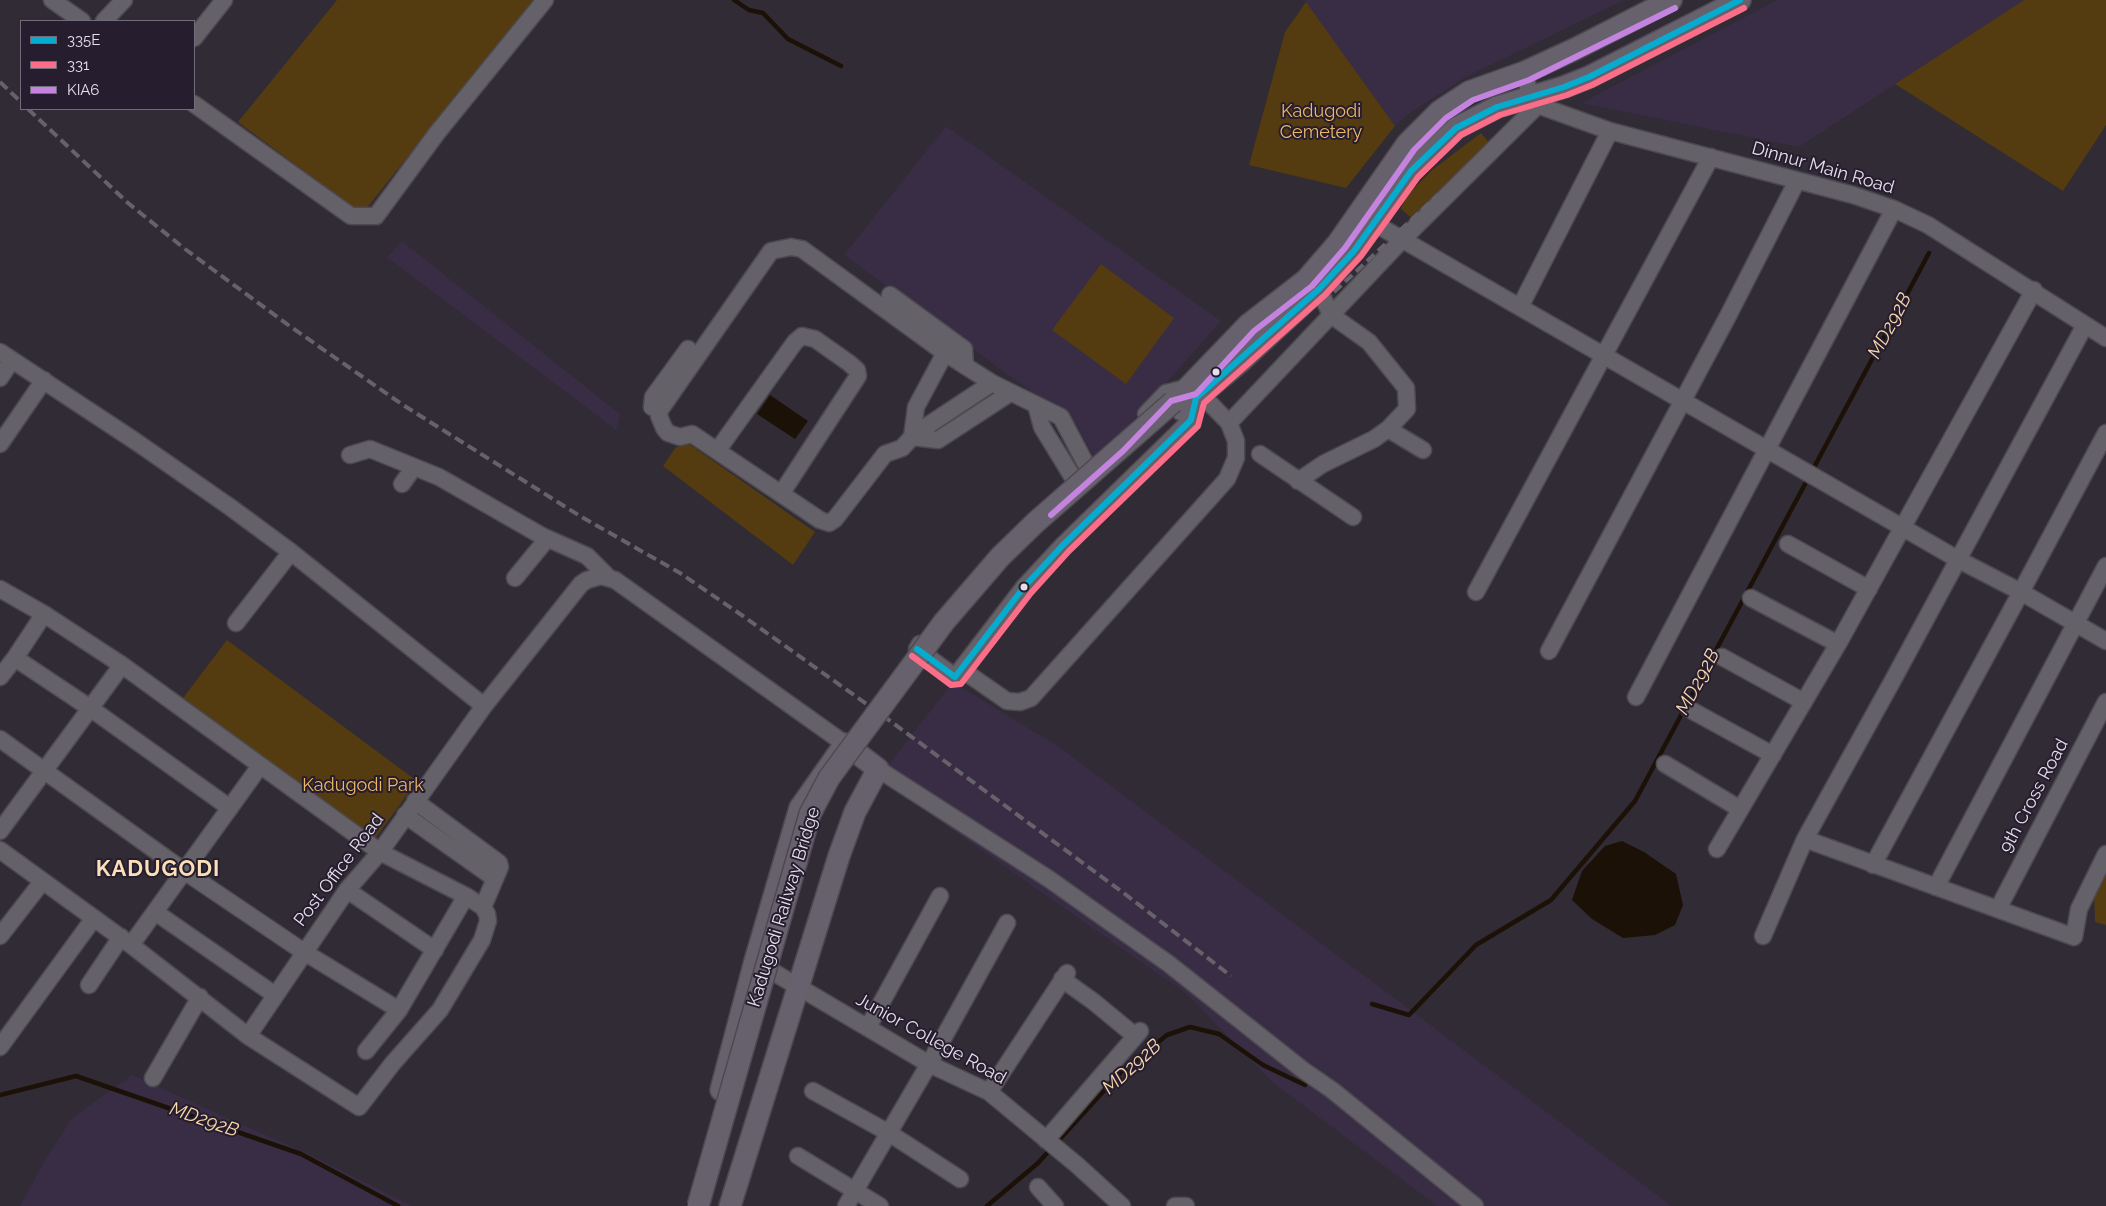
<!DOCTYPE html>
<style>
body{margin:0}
#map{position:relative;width:2106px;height:1206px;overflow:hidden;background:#302b35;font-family:Raleway,sans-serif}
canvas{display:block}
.legend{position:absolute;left:20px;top:20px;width:175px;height:90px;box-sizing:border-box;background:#261d2f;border:1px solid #726b7a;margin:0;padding:6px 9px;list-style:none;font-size:15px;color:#e5dfeb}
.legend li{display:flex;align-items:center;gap:10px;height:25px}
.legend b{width:25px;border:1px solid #726b7a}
</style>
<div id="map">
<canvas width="2106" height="1206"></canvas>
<ul class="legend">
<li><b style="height:6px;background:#06acd0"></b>335E</li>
<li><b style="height:6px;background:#fb6d88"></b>331</li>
<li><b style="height:6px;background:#c483df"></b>KIA6</li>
</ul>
</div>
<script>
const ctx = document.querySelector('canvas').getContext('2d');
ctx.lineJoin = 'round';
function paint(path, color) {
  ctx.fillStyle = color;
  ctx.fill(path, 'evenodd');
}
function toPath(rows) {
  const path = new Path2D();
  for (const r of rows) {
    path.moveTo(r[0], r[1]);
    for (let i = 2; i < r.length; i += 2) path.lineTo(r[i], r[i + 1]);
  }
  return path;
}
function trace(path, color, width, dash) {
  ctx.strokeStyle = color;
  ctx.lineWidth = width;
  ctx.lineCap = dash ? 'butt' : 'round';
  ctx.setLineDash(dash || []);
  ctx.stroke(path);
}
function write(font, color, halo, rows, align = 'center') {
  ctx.font = font + ' Raleway,sans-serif';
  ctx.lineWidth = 4;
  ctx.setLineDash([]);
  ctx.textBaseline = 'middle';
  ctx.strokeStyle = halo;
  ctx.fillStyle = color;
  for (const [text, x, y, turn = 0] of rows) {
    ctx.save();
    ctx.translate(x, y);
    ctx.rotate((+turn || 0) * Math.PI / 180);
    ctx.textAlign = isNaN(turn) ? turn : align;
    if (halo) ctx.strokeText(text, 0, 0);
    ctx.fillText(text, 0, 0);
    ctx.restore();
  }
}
paint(toPath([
 [1304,0,1624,0,1466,77,1410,113,1395,126],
 [1777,0,2024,0,1799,147,1581,103],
 [946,126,1221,321,1096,462,1077,425,844,255],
 [402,241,620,414,616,430,387,257],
 [953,682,1061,748,1672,1206,1437,1206,1272,1082,1187,994,878,778],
 [132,1075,308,1154,412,1206,20,1206,44,1162,72,1118]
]), '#382d44');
paint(toPath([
 [337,0,533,0,362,214,238,122],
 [2024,0,2106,0,2106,125,2063,191,1895,84],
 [1306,2,1395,126,1346,188,1249,165,1285,32],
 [1481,133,1491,145,1415,221,1401,209,1405,198,1432,170],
 [1101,264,1174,318,1126,384,1052,330],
 [689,444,815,532,793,565,663,466,676,447],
 [227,640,417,781,374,840,183,698],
 [2106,869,2106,925,2095,922,2094,892]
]), '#543b10');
paint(toPath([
 [770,395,808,421,795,439,757,414],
 [1622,841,1644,852,1676,874,1683,905,1675,925,1655,935,1623,938,1592,919,1572,900,1582,871,1605,846]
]), '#1c1106');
trace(toPath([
 [734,0,749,10,763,13,788,39,841,66],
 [1372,1004,1409,1015,1476,945,1551,900,1635,801,1929,253],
 [0,1095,76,1076,301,1154,398,1206],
 [987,1206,1038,1163,1122,1071,1167,1035,1190,1027,1219,1034,1263,1065,1305,1085]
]), '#1c1106', 4.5);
const minor = toPath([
 [52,0,82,21],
 [104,21,124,0],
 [194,38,224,0],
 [1525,72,1530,97,1534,102,1543,107,1610,131,1853,195,1894,209,1928,225,2106,338],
 [194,104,351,216,376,216,437,133,545,0],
 [1365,218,1959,560,2021,592,1873,865],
 [791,247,802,249,945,353,916,407,912,437,902,448,885,454,835,519,829,523,820,520,692,434,680,437,668,433,664,428,659,416,660,410,771,251,791,247],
 [1319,289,1331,315,1369,342,1406,388,1407,409,1388,429],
 [890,295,964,349,965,366],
 [1520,307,1610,131],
 [0,352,135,441,230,507,291,552,484,706,581,584,587,580,601,576,615,580,845,744],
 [945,353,992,383,1061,417,1089,470],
 [0,378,12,360],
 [1036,405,1042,427,1075,481],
 [660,410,652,407,653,397,688,349],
 [1146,414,1166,393,1190,387],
 [1229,423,1402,240,1538,105],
 [927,426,992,383],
 [2106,433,2021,592,2106,641],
 [912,437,938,440,1010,393],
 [0,444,44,380],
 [717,451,795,342,802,336,815,339,849,363,857,370,858,376,781,494],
 [1260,454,1353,517],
 [350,455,370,449,439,477,542,536,587,556,608,577],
 [1298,481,1323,464,1374,439,1388,429,1423,450],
 [402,484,414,467],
 [1788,544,1869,589],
 [515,578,547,539],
 [0,589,44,614,122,665,380,852,466,896,483,907,487,914,488,921,482,940,440,1010,393,1063,359,1107,248,1036,131,945,0,850],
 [1476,592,1711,157],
 [1751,598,1838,644],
 [236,623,291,552],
 [920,644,917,649,955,677,1024,587,1063,545,1191,420,1196,398],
 [1549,651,1728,316,1797,181],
 [1722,657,1804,702],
 [15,658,44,614],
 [961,669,1007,701,1020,702,1031,698,1227,479,1236,458,1236,441,1229,423,1202,395],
 [0,677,15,658,90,708,230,808],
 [1636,697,1894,209],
 [1689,709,1773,755],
 [0,739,184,871,304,952,399,1010,466,896],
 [1665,764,1740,809],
 [878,769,1049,879,1169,964,1303,1070,1332,1090,1475,1206],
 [415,801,499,863,500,867,483,907],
 [405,815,494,878],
 [0,831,122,665],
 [1805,839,2074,937,2079,909,2106,854],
 [1717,849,1838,644,2034,290],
 [1936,887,2106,566],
 [347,890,435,950],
 [1998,909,2106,702],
 [155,912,275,995],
 [0,936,42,882],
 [1763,936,1805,839,1893,680,2085,325],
 [131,945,260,766],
 [758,963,929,1064,989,1092,1077,1165,1122,1206],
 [1062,979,1094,1002,1134,1035],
 [89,985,121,937],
 [868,1027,940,896],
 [248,1036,347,890,380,852,484,706],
 [0,1047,94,918],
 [366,1051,399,1010],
 [153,1078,200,997],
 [813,1091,889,1133,960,1179],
 [989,1092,1067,973],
 [1046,1140,1140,1031],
 [798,1156,880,1206],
 [1038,1187,1055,1206],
 [846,1206,929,1064,1007,923],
 [1175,1206,1186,1206]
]);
const major = toPath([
 [1175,401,1248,325,1306,280,1338,243,1407,144,1440,111,1469,92,1525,72,1575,49,1671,0],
 [1182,410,1240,362,1319,289,1354,251,1411,171,1456,128,1497,107,1564,87,1589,77,1740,0],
 [721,1090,755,961,800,808,845,744,878,769,855,812,839,856,730,1206]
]);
trace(minor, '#4d4951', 19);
trace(major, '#4d4951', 24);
trace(minor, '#656169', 16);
trace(major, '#66616c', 21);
trace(toPath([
 [0,82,21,102],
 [28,109,128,203,185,249,291,327,403,405,580,516,680,573,743,616,882,715,1125,894,1231,976],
 [1334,292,1438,195]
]), '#66626b', 4, [10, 5]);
const majorBridge = toPath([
 [698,1206,810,814,829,778,944,622,1000,557,1036,522,1173,402]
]);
trace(majorBridge, '#4d4951', 24, []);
trace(majorBridge, '#66616c', 21);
trace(toPath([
 [917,649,955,677,1024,587,1063,545,1191,420,1196,398,1319,289,1354,251,1411,171,1456,128,1497,107,1564,87,1589,77,1740,0]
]), '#06acd0', 6);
trace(toPath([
 [912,656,951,685,961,684,1031,593,1069,551,1198,426,1204,403,1325,295,1361,256,1418,177,1461,135,1500,115,1567,95,1592,85,1744,8]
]), '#fb6d88', 6);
trace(toPath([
 [1051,515,1123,451,1171,401,1196,394,1254,331,1312,286,1345,248,1414,150,1446,118,1473,100,1529,80,1675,8]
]), '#c483df', 6);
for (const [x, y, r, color] of [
 [1216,372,4.5,"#e5dfeb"],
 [1024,587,4.5,"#e5dfeb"]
]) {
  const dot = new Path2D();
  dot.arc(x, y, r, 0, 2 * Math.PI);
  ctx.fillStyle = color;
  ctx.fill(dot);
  trace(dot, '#261d2f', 2);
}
write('18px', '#eeb765', '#261d2f', [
 ["Kadugodi",1321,112],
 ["Cemetery",1321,133],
 ["Kadugodi Park",363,786]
]);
write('18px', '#e5dfeb', '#261d2f', [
 ["Dinnur Main Road",1823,168,16],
 ["9th Cross Road",2034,796,-62],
 ["Post Office Road",339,870,-53],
 ["Kadugodi Railway Bridge",784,907,-73],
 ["Junior College Road",931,1039,29]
]);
write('italic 19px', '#f8d7a8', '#261d2f', [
 ["MD292B",1890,326,-62],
 ["MD292B",1698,682,-62],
 ["MD292B",1132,1067,-42],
 ["MD292B",204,1120,19]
]);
ctx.letterSpacing = '1px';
write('bold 22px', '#fbdfb7', '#261d2f', [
 ["KADUGODI",158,869]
]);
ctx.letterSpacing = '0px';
</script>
